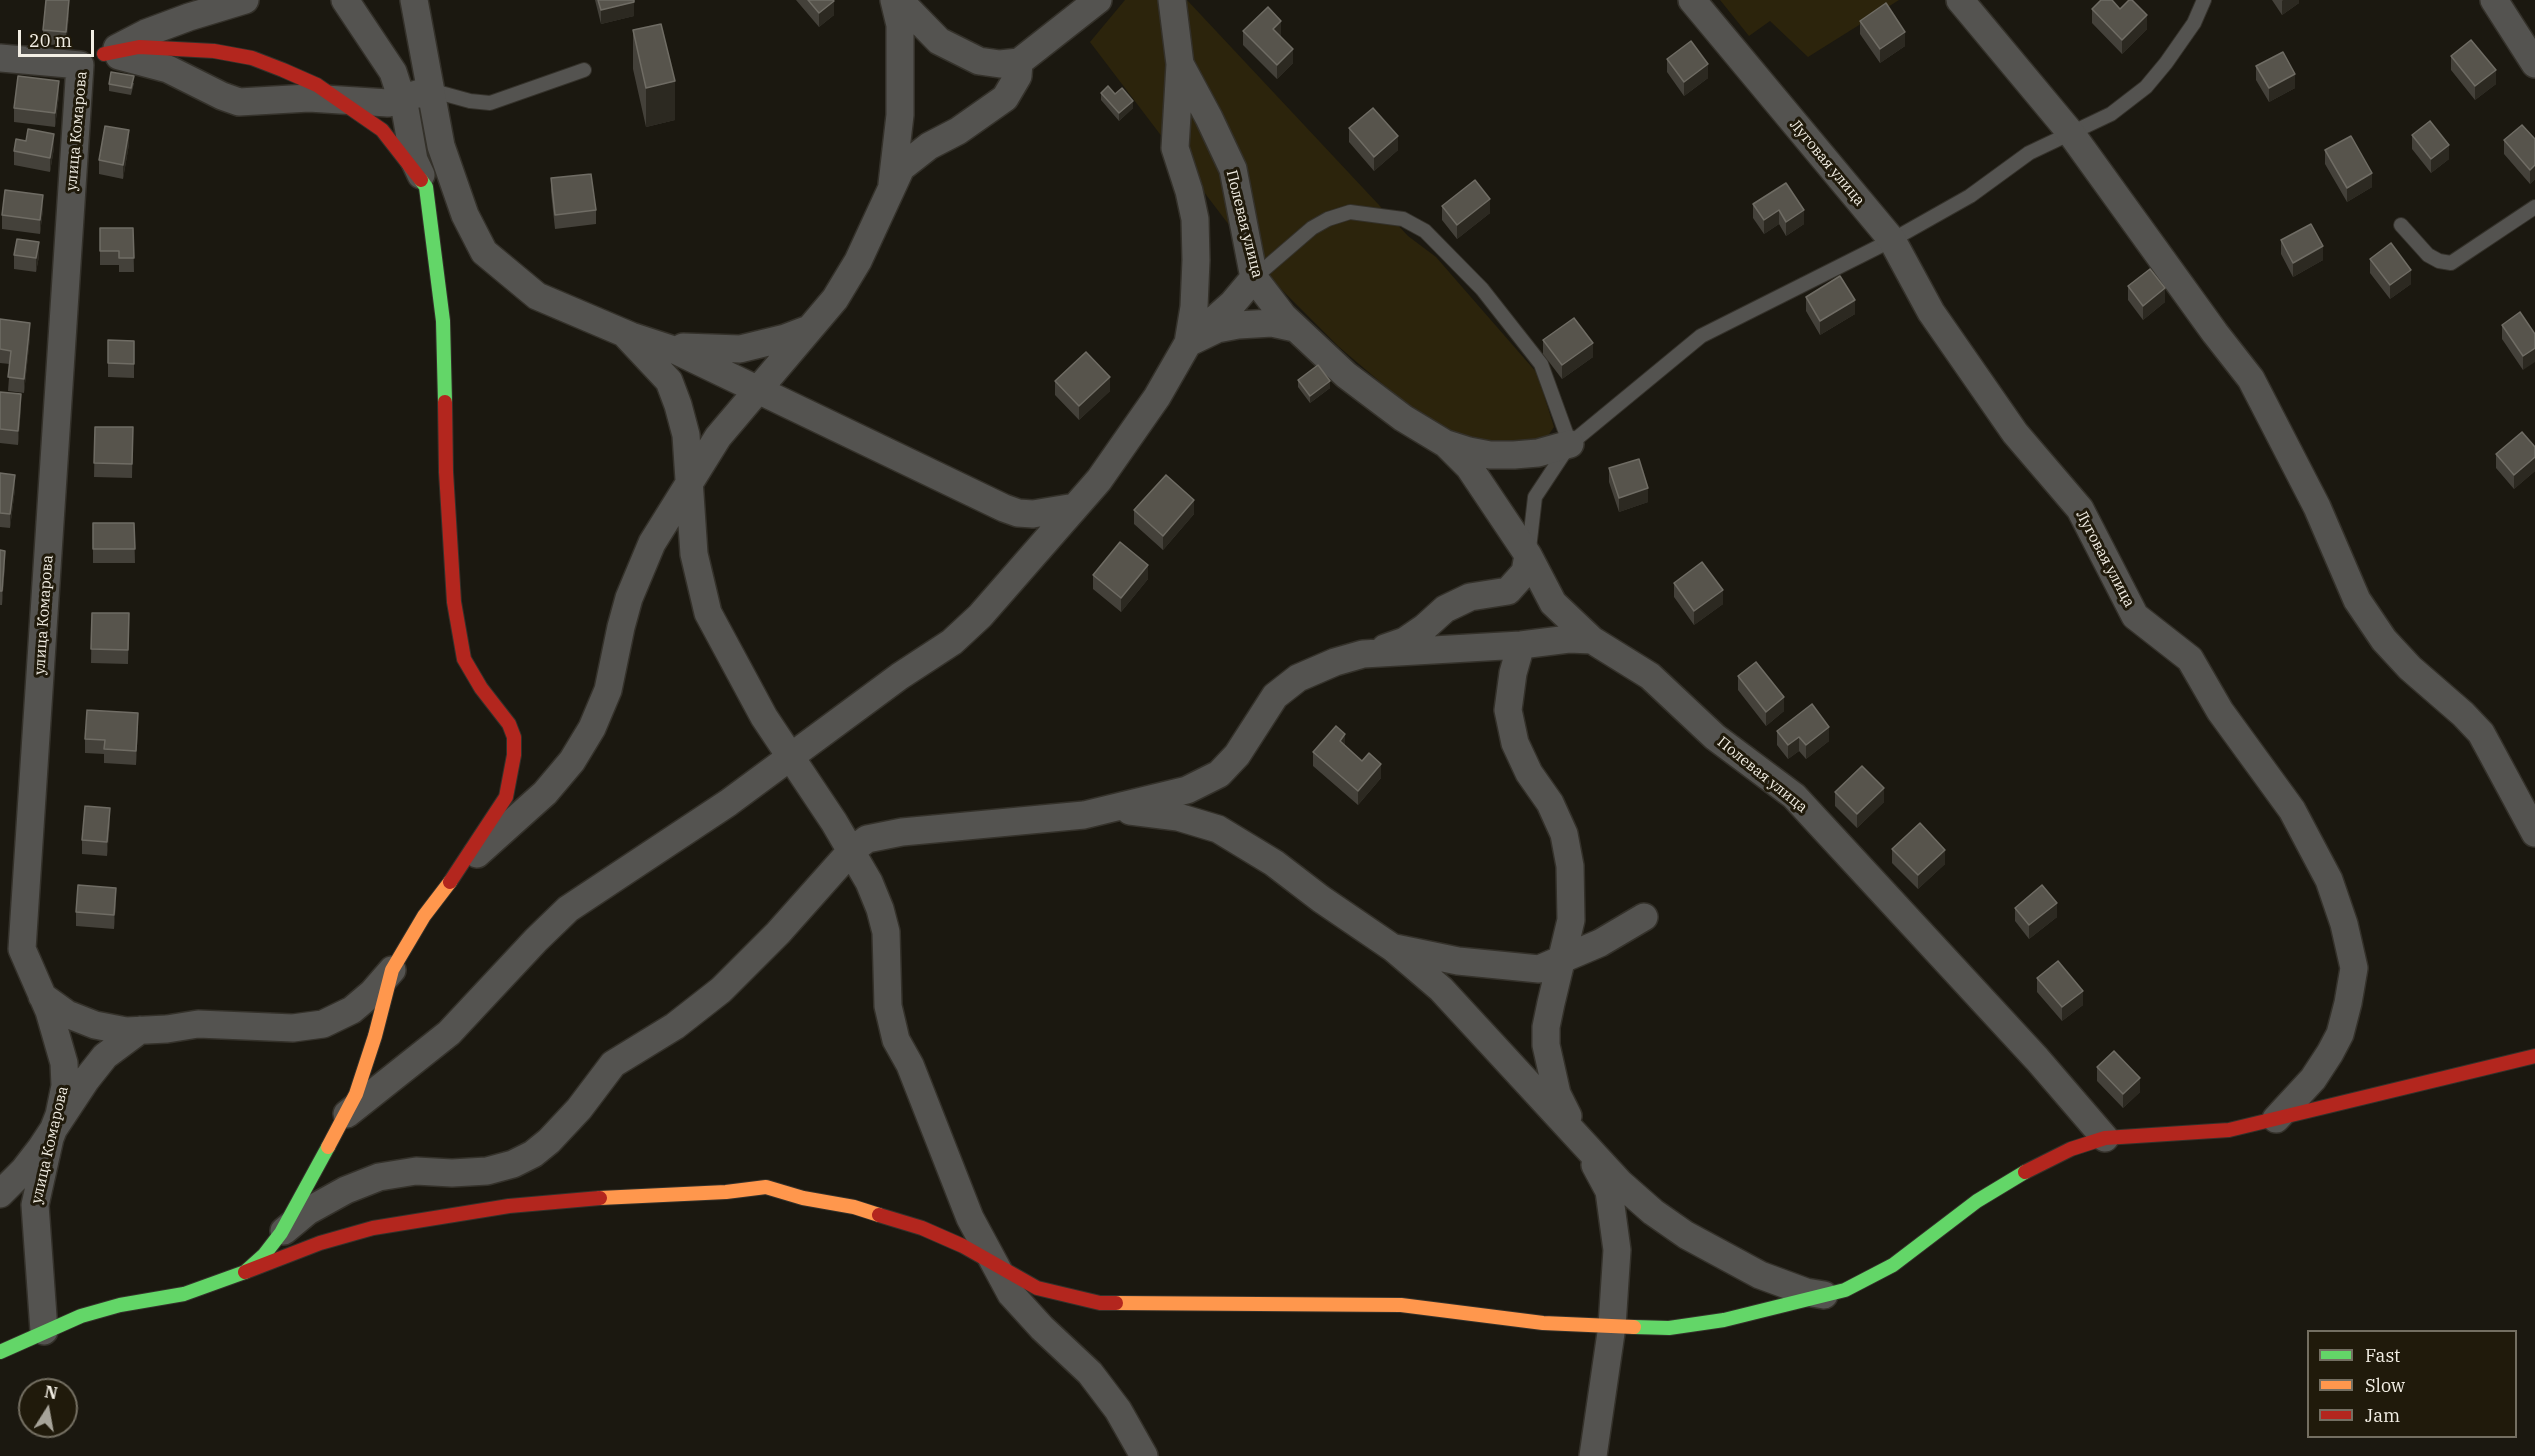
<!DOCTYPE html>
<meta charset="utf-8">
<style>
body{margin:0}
#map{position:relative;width:2535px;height:1456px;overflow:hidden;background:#1b1810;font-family:"IBM Plex Serif",serif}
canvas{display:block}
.legend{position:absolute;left:2307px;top:1330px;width:210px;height:108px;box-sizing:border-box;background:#201a0b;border:2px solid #746f62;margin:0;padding:8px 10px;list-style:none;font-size:18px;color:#f3efe5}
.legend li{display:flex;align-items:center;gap:12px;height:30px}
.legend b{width:30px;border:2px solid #746f62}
.north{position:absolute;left:18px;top:1378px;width:60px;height:60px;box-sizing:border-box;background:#201a0b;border:2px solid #746f62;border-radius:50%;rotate:11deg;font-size:16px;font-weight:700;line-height:24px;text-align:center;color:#f3efe5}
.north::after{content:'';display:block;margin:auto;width:21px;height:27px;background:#a7a49a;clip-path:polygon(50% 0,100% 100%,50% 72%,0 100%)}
.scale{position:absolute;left:18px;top:30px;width:76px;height:27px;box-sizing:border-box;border:3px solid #f3efe5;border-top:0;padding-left:8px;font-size:18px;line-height:21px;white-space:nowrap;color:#f3efe5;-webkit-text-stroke:4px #201a0b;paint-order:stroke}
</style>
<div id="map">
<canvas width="2535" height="1456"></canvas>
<ul class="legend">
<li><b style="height:8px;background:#63d668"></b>Fast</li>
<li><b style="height:8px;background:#ff974d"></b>Slow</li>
<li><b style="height:8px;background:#b3261e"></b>Jam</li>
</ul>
<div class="north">N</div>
<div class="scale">20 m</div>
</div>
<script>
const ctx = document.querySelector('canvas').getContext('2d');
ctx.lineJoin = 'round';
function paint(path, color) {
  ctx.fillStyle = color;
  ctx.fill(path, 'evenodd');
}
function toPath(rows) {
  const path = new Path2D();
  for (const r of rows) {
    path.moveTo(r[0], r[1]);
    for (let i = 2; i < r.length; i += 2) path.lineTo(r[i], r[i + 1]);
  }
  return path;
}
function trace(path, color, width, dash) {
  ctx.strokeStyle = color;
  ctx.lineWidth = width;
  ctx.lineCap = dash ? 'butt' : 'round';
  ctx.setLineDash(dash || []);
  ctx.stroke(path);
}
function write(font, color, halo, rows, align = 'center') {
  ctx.font = font + ' "IBM Plex Serif",serif';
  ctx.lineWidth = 6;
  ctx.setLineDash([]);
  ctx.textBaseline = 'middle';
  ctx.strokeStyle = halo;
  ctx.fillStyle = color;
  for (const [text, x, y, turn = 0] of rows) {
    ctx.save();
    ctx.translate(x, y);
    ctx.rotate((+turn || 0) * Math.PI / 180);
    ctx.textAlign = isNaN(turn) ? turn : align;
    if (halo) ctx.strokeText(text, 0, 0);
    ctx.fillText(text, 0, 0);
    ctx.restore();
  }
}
paint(toPath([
 [1125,0,1187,0,1408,236,1436,257,1537,373,1554,427,1545,440,1493,445,1463,438,1439,426,1406,404,1339,347,1267,275,1090,42],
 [1720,0,1899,0,1808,57,1770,21,1749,36]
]), '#2c240c');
const lane = toPath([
 [430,90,470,101,490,103,584,70],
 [2401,225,2428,255,2439,261,2451,263,2535,207],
 [1254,278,1312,228,1328,219,1350,212,1403,219,1425,231,1482,289,1541,364,1570,444],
 [1529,549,1535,497,1570,444,1701,336,1892,240,1970,196,2029,153,2111,114,2146,87,2166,63,2194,23,2204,0]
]);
const street = toPath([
 [345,0,393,72,405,109,414,160,421,175],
 [414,0,441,146,465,215,484,252,537,296,631,336,677,351,1004,508,1018,513,1033,514,1075,507],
 [899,0,939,41,979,61,1000,64,1019,62,1098,0],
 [1172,0,1180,64,1209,118,1233,169,1254,278,1283,316,1346,375,1403,418,1446,444,1469,467,1528,555,1553,603,1592,640,1650,676,1715,737,1794,796,2037,1059,2105,1138],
 [1692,0,1892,240,1931,312,2015,433,2080,509,2135,616,2190,659,2220,711,2292,810,2329,880,2344,924,2354,968,2348,1003,2340,1034,2330,1053,2313,1079,2276,1119],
 [1960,0,2070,132,2215,333,2251,379,2317,507,2357,600,2384,640,2410,668,2463,714,2481,733,2535,833],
 [2494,0,2535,64],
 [117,48,146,33,189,17,245,0],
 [119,56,168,69,222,96,239,102,309,98,388,103,430,90],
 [0,58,80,65],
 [1180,64,1175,148,1189,191,1195,219,1196,260,1194,307,1188,343,1217,329,1238,325,1272,323,1295,328],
 [892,184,900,115,900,25,894,0],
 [624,333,669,381,678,405,686,435,694,554,708,613,764,717,834,822,869,882,880,909,886,932,888,1006,896,1040,910,1065,970,1218,1011,1294,1042,1328,1090,1373,1118,1410,1144,1456],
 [683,347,740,349,785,338,806,330],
 [1447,444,1469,451,1490,455,1514,455,1538,453,1570,444],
 [1521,645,1513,673,1508,710,1515,743,1529,773,1550,803,1564,834,1570,866,1571,920,1551,1003,1546,1027,1546,1045,1557,1094,1568,1116],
 [1385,648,1405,641,1424,628,1445,609,1470,597,1508,591,1525,572,1528,555],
 [1130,811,1178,817,1218,829,1274,863,1321,899,1393,948,1441,989,1620,1183,1653,1212,1686,1235,1760,1275,1806,1292,1824,1295],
 [477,854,545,793,572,761,592,728,608,690,621,627,629,598,652,543,718,437,835,299,858,261,901,168,929,146,958,131,1005,98,1018,76,1019,62],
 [1395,948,1458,961,1539,969,1600,943,1644,917],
 [42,996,67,1014,95,1025,126,1031,167,1029,198,1024,293,1028,323,1024,352,1010,372,993,392,970],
 [347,1114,449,1033,536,940,568,909,728,803,900,676,952,642,980,616,1099,480,1157,397,1188,343,1233,303,1254,278],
 [0,1194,24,1170,41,1148,86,1080,105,1056,140,1030],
 [284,1231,308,1211,346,1190,379,1177,416,1171,452,1173,487,1171,513,1164,533,1154,549,1141,579,1109,613,1064,675,1026,721,990,778,933,851,851,867,839,902,832,1084,815,1187,790,1219,774,1237,755,1275,696,1298,678,1335,662,1363,654,1521,645,1569,639,1592,640],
 [44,1331,35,1205,50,1138,59,1115,65,1086,64,1063,49,1011,22,949,80,65],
 [1593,1456,1612,1326,1617,1250,1609,1191,1595,1165]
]);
const fast = toPath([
 [421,180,426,187,443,321,445,402],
 [1634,1327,1669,1328,1724,1320,1845,1290,1893,1265,1977,1201,2025,1172],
 [0,1352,81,1316,120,1305,184,1294,245,1272,264,1255,281,1233,328,1147]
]);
const slow = toPath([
 [328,1147,356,1094,375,1036,392,970,424,916,450,882],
 [600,1198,726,1192,766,1187,803,1198,854,1207,879,1215],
 [1116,1303,1401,1305,1543,1323,1634,1327]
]);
const jam = toPath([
 [104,54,139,47,214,51,252,58,283,70,317,85,382,130,421,180],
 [445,402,446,472,454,602,464,659,481,688,509,724,514,737,514,755,506,797,450,882],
 [2025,1172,2071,1149,2105,1138,2229,1130,2535,1056],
 [879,1215,922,1228,963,1246,1037,1288,1100,1303,1116,1303],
 [245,1272,320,1243,373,1228,509,1206,600,1198]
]);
trace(lane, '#34312a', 16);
trace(street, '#34312a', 30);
trace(fast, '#34312a', 16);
trace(slow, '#34312a', 16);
trace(jam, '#34312a', 16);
trace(lane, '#545350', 14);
trace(street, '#545350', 27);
trace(fast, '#63d668', 14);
trace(slow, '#ff974d', 14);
trace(jam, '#b3261e', 14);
paint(toPath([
 [595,0,634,0,634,16,601,24],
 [796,0,833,0,834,15,819,27],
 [2272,0,2299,0,2299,3,2282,15],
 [2092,9,2147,29,2122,54,2092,23],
 [69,14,66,46,43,44,43,30],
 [1860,21,1905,46,1880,63,1860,34],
 [633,30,675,120,646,127,633,69],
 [1243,31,1281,35,1280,36,1293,63,1277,79,1243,45],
 [2451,56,2496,84,2475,100,2451,70],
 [1667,59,1708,78,1684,96,1667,72],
 [2256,66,2295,88,2269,102,2256,80],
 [134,83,131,95,109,91,109,84],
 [1101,93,1133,108,1119,121,1101,100],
 [59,95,55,127,14,122,14,108],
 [1349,128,1398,150,1374,171,1349,142],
 [2412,135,2449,159,2431,173,2412,149],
 [2535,139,2535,179,2530,184,2504,154,2504,140],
 [129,144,123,179,99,174,99,160],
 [54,148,50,172,14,165,14,151],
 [2325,150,2372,187,2347,202,2325,164],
 [551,178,596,210,596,224,555,229,551,192],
 [1786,183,1804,224,1786,236,1779,224,1764,234,1753,218,1753,204],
 [1442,206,1490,213,1457,239,1442,220],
 [43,209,40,234,2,229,2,215],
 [100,228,133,228,134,272,119,272,119,265,100,265],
 [2281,240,2323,260,2293,277,2281,254],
 [14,255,39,256,36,272,14,269],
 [2370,259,2411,284,2390,299,2370,273],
 [2128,286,2165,302,2143,320,2128,300],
 [1806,297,1855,314,1820,335,1806,311],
 [0,319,30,337,24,393,8,391,10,364,0,363],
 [2502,325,2535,334,2523,370,2502,339],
 [108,340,134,341,134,378,108,377],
 [1543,340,1593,357,1562,379,1543,354],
 [1298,380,1330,388,1310,403,1298,387],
 [1055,381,1110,391,1079,420,1055,395],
 [0,392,21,408,18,445,0,443],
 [95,427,133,427,132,478,94,477],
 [2535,447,2535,471,2514,489,2496,468,2496,454],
 [1609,468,1648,502,1619,512,1609,482],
 [0,473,15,489,10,528,0,527],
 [1134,510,1194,514,1163,550,1134,524],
 [93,523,134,523,135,563,93,563],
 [0,550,5,565,2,605,0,605],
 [1093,575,1148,579,1121,612,1093,589],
 [1674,583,1723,604,1694,625,1674,597],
 [92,613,129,613,128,664,91,663],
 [1738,676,1784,711,1766,726,1738,690],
 [138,727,136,765,104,763,104,754,85,753,85,739],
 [1777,731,1829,741,1806,759,1799,751,1788,759,1777,745],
 [1345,746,1381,778,1358,805,1313,766,1313,752],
 [1835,792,1884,802,1857,828,1835,806],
 [110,822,107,856,82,854,82,840],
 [1892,849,1945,864,1918,889,1892,863],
 [116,902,114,929,76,926,76,912],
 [2015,908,2057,917,2029,939,2015,921],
 [2037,978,2083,1005,2062,1021,2037,992],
 [2097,1067,2140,1092,2123,1108,2097,1081]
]), '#44413a');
paint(toPath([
 [69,0,69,14,66,46,66,32],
 [2283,0,2299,0,2299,3,2282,15,2282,1],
 [834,1,834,15,819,27,819,13],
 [634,2,634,16,601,24,601,10],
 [2147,15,2147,29,2122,54,2122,40],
 [1281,21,1281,35,1273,43,1273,29],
 [1905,32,1905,46,1880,63,1880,49],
 [1293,49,1293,63,1277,79,1277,65],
 [1708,64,1708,78,1684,96,1684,82],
 [2496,70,2496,84,2475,100,2475,86],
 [2295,74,2295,88,2269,102,2269,88],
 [59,81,59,95,55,127,55,113],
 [675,81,675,120,646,127,646,88],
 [1133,101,1133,108,1119,121,1119,113],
 [129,130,129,144,123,179,123,165],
 [54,134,54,148,50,172,50,158],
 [1398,136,1398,150,1374,171,1374,157],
 [2449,145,2449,159,2431,173,2431,159],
 [2535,165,2535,179,2530,184,2530,170],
 [2372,173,2372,187,2347,202,2347,188],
 [43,195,43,209,40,234,40,220],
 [1490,199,1490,213,1457,239,1457,225],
 [1779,210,1779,224,1764,234,1764,220],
 [1804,210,1804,224,1786,236,1786,222],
 [39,242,39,256,36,272,36,258],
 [2323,246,2323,260,2293,277,2293,263],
 [2411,270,2411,284,2390,299,2390,285],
 [2165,288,2165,302,2143,320,2143,306],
 [1855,300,1855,314,1820,335,1820,321],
 [30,323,30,337,24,393,24,379],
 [1593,343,1593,357,1562,379,1562,365],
 [2535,348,2535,362,2523,370,2523,356],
 [1110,377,1110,391,1079,420,1079,406],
 [1330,381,1330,388,1310,403,1310,396],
 [21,394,21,408,18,445,18,431],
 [2535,457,2535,471,2514,489,2514,475],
 [15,475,15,489,10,528,10,514],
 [1648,488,1648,502,1619,512,1619,498],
 [1194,500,1194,514,1163,550,1163,536],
 [5,551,5,565,2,605,2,591],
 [1148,565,1148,579,1121,612,1121,598],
 [1723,590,1723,604,1694,625,1694,611],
 [1784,697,1784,711,1766,726,1766,712],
 [138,713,138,727,136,765,136,751],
 [1829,727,1829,741,1806,759,1806,745],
 [1345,734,1345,748,1340,741],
 [1799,737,1799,751,1788,759,1788,745],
 [1381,764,1381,778,1358,805,1358,791],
 [1884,788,1884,802,1857,828,1857,814],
 [110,808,110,822,107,856,107,842],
 [1945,850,1945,864,1918,889,1918,875],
 [116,888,116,902,114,929,114,915],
 [2057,903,2057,917,2029,939,2029,925],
 [2083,991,2083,1005,2062,1021,2062,1007],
 [2140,1078,2140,1092,2123,1108,2123,1094]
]), '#2c2921');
const building = toPath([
 [46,0,69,0,66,32,43,30,46,0],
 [598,0,634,0,634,2,601,10,598,0],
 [808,0,833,0,834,1,819,13,808,0],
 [2101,0,2112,0,2120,9,2129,0,2132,0,2147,15,2122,40,2092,9,2101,0],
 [1886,3,1905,32,1880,49,1860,21,1886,3],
 [1268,7,1281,21,1273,29,1293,49,1277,65,1243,31,1268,7],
 [661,24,675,81,646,88,633,30,661,24],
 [2471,40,2496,70,2475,86,2451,56,2471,40],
 [1691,41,1708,64,1684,82,1667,59,1691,41],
 [2283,52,2295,74,2269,88,2256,66,2283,52],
 [111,72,134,76,131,88,109,84,111,72],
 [18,76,59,81,55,113,14,108,18,76],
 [1108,86,1115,94,1122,88,1133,101,1119,113,1101,93,1108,86],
 [1373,108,1398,136,1374,157,1349,128,1373,108],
 [2430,121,2449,145,2431,159,2412,135,2430,121],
 [2522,125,2535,139,2535,165,2530,170,2504,140,2522,125],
 [105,126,129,130,123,165,99,160,105,126],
 [28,129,54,134,50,158,14,151,16,139,26,141,28,129],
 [2351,136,2372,173,2347,188,2325,150,2351,136],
 [591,174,596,210,555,215,551,178,591,174],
 [1475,180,1490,199,1457,225,1442,206,1475,180],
 [1786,183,1804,210,1786,222,1779,210,1764,220,1753,204,1786,183],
 [5,190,43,195,40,220,2,215,5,190],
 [2311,224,2323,246,2293,263,2281,240,2311,224],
 [100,228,133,228,134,258,119,258,119,251,100,251,100,228],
 [17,239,39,242,36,258,14,255,17,239],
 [2391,243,2411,270,2390,285,2370,259,2391,243],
 [2150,269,2165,288,2143,306,2128,286,2150,269],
 [1840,276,1855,300,1820,321,1806,297,1840,276],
 [2520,312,2535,334,2535,348,2523,356,2502,325,2520,312],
 [1574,318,1593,343,1562,365,1543,340,1574,318],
 [0,319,30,323,24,379,8,377,11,351,0,349,0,319],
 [108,340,134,341,134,364,108,363,108,340],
 [1086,352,1110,377,1079,406,1055,381,1086,352],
 [1318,365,1330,381,1310,396,1298,380,1318,365],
 [0,392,21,394,18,431,0,429,0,392],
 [95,427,133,427,132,464,94,463,95,427],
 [2522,432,2535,447,2535,457,2514,475,2496,454,2522,432],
 [1639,459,1648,488,1619,498,1609,468,1639,459],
 [0,473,15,475,10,514,0,513,0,473],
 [1166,475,1194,500,1163,536,1134,510,1166,475],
 [93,523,134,523,135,549,93,549,93,523],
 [1120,542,1148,565,1121,598,1093,575,1120,542],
 [0,550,5,551,2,591,0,591,0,550],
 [1702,562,1723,590,1694,611,1674,583,1702,562],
 [92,613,129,613,128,650,91,649,92,613],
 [1756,662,1784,697,1766,712,1738,676,1756,662],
 [1812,704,1829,727,1806,745,1799,737,1788,745,1777,731,1812,704],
 [87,710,138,713,136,751,104,749,105,740,85,739,87,710],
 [1336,726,1345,734,1340,741,1362,761,1369,753,1381,764,1358,791,1313,752,1336,726],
 [1862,766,1884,788,1857,814,1835,792,1862,766],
 [85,806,110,808,107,842,82,840,85,806],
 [1920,823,1945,850,1918,875,1892,849,1920,823],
 [78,885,116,888,114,915,76,912,78,885],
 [2042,885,2057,903,2029,925,2015,908,2042,885],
 [2058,961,2083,991,2062,1007,2037,978,2058,961],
 [2114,1051,2140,1078,2123,1094,2097,1067,2114,1051]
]);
paint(building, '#57544c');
trace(building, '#6f6c64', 1.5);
write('15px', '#f3efe5', '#201a0b', [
 ["улица Комарова",77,131,-85],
 ["Луговая улица",1827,163,50],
 ["Полевая улица",1244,224,76],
 ["Луговая улица",2105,559,62],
 ["улица Комарова",44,615,-86],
 ["Полевая улица",1762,775,39],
 ["улица Комарова",50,1145,-77]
]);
</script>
